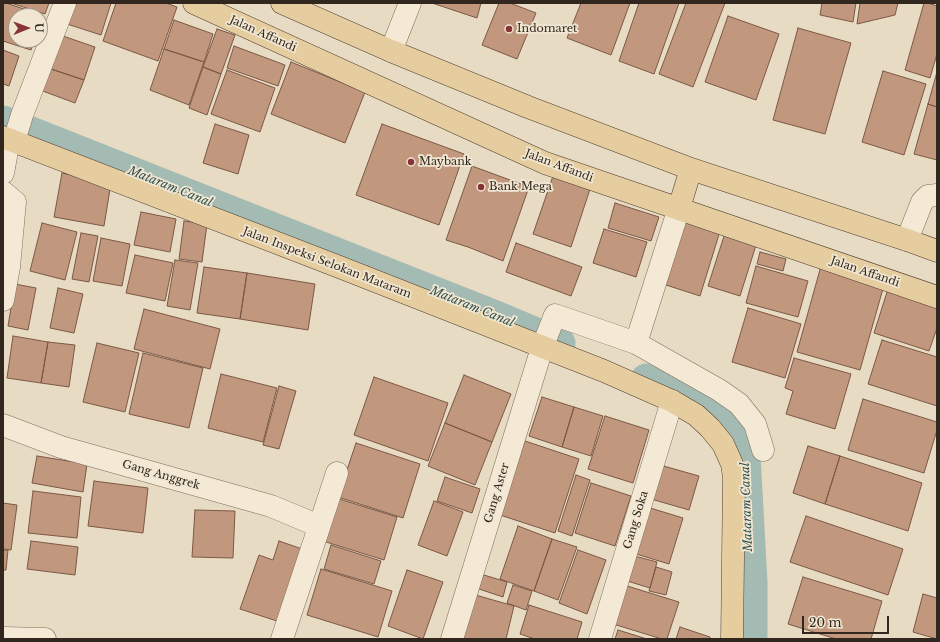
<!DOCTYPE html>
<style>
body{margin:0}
#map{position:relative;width:940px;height:642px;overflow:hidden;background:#e7dbc3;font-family:"Libre Baskerville",serif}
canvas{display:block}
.frame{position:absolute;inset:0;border:4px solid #31271e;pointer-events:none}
.north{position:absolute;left:8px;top:8px;width:40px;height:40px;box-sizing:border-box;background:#f0e6d2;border:1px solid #a49a8a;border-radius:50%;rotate:89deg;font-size:11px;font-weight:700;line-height:16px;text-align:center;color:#31271e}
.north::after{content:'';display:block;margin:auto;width:14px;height:18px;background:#863438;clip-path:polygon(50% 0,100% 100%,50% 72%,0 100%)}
.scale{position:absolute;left:802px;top:616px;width:87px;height:18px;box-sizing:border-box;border:2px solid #31271e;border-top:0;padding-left:5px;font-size:12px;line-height:14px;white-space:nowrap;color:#31271e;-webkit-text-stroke:3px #f0e6d2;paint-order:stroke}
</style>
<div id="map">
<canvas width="940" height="642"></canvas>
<div class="frame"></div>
<div class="north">U</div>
<div class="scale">20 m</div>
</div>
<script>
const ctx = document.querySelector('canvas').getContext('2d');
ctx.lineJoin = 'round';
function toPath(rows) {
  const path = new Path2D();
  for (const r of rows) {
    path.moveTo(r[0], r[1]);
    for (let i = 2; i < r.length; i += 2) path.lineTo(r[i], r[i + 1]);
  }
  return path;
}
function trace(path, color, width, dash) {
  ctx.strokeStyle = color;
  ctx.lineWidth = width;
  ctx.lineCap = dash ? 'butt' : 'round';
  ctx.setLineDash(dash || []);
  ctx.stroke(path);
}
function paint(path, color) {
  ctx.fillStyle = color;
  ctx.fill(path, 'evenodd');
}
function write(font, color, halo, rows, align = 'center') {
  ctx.font = font + ' "Libre Baskerville",serif';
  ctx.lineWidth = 3.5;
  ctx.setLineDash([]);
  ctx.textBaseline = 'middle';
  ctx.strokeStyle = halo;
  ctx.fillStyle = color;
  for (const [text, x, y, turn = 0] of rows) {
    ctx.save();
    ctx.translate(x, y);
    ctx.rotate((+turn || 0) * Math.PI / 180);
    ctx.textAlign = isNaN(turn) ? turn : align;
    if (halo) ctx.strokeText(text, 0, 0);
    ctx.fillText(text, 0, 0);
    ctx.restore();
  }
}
trace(toPath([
 [3,121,498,317,560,343],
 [646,379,717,409,745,455,752,582,752,639]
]), '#a4bbb3', 31);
const building = toPath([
 [3,3,6,3,42,15,40,21,40,16,16,16,16,40,34,40,31,50,3,41,3,3],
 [11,3,49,3,45,14,11,3],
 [73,3,111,3,101,35,67,24,73,3],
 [116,3,166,3,177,7,158,61,103,41,116,3],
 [432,3,481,3,477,18,432,3],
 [499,3,510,3,536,13,517,59,482,45,499,3],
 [581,3,630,3,611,55,567,38,581,3],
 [639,3,679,3,654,74,619,61,639,3],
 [686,3,725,3,693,87,659,74,686,3],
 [822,3,856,3,853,22,820,15,822,3],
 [860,3,898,3,895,15,857,24,860,3],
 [924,3,928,3,937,6,937,54,930,78,905,70,924,3],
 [728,16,779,34,756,100,705,82,728,16],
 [174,20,213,34,204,62,164,49,174,20],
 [798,28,851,43,825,134,773,120,798,28],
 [217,29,235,35,221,74,203,67,217,29],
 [60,35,95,47,84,80,48,68,60,35],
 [234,46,285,65,278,86,227,68,234,46],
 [164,49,204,62,189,105,150,90,164,49],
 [3,50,19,56,9,86,3,84,3,50],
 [291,62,365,92,345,143,271,114,291,62],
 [203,67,221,74,207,115,189,108,203,67],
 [48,68,84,80,75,103,40,90,48,68],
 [227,70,275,88,260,132,211,114,227,70],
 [883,71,926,84,904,155,862,142,883,71],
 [937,72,937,107,928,104,937,72],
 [928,104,937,107,937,160,914,154,928,104],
 [215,124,249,135,238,174,203,163,215,124],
 [382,124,464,154,439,225,356,195,382,124],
 [472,166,529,187,503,261,468,247,446,240,472,166],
 [62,173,111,183,104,226,54,217,62,173],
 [554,173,591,186,571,247,533,234,554,173],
 [615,203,659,217,651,241,608,228,615,203],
 [141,212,176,219,170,252,134,245,141,212],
 [686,218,721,228,700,296,666,285,686,218],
 [184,221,207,224,202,262,179,259,184,221],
 [42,223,77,232,65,280,30,271,42,223],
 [604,229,647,242,636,277,593,263,604,229],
 [81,233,98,236,89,282,72,279,81,233],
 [725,233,757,242,740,296,708,286,725,233],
 [101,238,130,244,122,286,93,281,101,238],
 [516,243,582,267,571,296,506,272,516,243],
 [760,252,786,259,783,271,757,264,760,252],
 [135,255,173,263,165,301,126,293,135,255],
 [175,260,198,263,190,310,167,306,175,260],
 [756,266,808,281,798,317,746,303,756,266],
 [821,266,884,285,860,370,797,352,821,266],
 [204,267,247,273,240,319,197,313,204,267],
 [247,273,315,284,308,330,240,319,247,273],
 [15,284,36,288,28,330,8,326,15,284],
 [58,288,83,294,74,333,50,328,58,288],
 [888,289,937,305,937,328,929,351,874,333,888,289],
 [748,308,801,324,785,378,732,362,748,308],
 [144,309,220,329,210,369,134,349,144,309],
 [13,336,48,342,41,383,7,378,13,336],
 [882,340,937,357,937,406,868,384,882,340],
 [48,342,75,345,69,387,41,383,48,342],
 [97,343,139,353,125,412,83,402,97,343],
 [143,353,203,368,189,428,129,414,143,353],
 [794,358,851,374,835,429,786,414,793,391,785,388,794,358],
 [221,374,277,388,263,442,208,428,221,374],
 [464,375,511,394,492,442,445,423,464,375],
 [374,377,448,403,428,461,354,435,374,377],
 [279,386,296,391,279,449,263,445,279,386],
 [542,397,574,407,562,447,529,436,542,397],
 [863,399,937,422,937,430,924,473,848,450,863,399],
 [574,407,603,416,591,456,562,447,574,407],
 [605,416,649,430,633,483,588,469,605,416],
 [445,423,492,442,475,485,428,466,445,423],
 [525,441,579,459,555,533,500,515,525,441],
 [356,443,420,464,403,518,338,497,356,443],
 [808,446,840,456,825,504,793,493,808,446],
 [37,456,87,464,83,492,32,483,37,456],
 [840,456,922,483,908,531,825,504,840,456],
 [660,465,699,476,689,510,651,499,660,465],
 [576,475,590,480,572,536,558,531,576,475],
 [445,477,480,489,472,513,437,501,445,477],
 [94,481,148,488,143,533,88,526,94,481],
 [591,483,631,496,615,546,575,533,591,483],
 [33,491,81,497,77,538,28,533,33,491],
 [336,498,397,517,384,560,323,541,336,498],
 [434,501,463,512,447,556,418,545,434,501],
 [3,503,17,505,11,550,3,549,3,503],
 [647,507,683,518,669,564,633,553,647,507],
 [195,510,235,511,233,558,192,557,195,510],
 [806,516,903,549,888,595,790,562,806,516],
 [518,526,552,539,534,591,500,579,518,526],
 [552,539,577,547,558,600,534,591,552,539],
 [31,541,78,547,75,575,27,569,31,541],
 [279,541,308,551,283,623,240,609,259,555,273,560,279,541],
 [331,545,381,561,374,584,324,569,331,545],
 [3,550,8,550,6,570,3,570,3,550],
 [578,550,606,560,587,614,559,603,578,550],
 [631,555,657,562,650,588,624,580,631,555],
 [656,567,672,572,666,595,649,591,656,567],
 [321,569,392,591,378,637,307,615,321,569],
 [407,570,443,582,423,639,388,626,407,570],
 [474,572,507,582,503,597,470,586,474,572],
 [803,577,882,601,871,639,836,639,788,624,803,577],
 [513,585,532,591,526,610,507,603,513,585],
 [624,585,679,602,667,639,662,639,613,624,624,585],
 [472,594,514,606,506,639,459,639,472,594],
 [923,594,937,598,937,639,913,632,923,594],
 [529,605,582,622,577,639,535,639,520,634,529,605],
 [680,627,710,637,710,639,676,639,680,627],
 [618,630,647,639,615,639,618,630]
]);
paint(building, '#c1977e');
trace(building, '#7b5845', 1);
const minor = toPath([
 [391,51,410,3],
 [14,141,22,115,65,3],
 [3,173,9,140],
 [3,192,15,202,9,267,3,300],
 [907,240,922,202,928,196,937,195],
 [636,343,679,208],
 [3,425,61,447,271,506,319,526],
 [3,638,45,639],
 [282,639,337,473],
 [452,639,542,348,555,315,636,343,719,390,739,404,755,424,763,450],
 [600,639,672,401]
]);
const major = toPath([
 [194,3,545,163,937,297],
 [282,3,391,51,528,107,691,169,907,240,937,251],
 [3,137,342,268,604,371,672,401,696,415,710,428,723,444,732,464,734,477,732,639],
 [679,208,691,169]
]);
trace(minor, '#7f6d5c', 23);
trace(major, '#4d3d30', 23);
trace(minor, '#f3e9d5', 22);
trace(major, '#e6cd9f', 22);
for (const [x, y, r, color] of [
 [509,29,4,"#863438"],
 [411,162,4,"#863438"],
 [481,187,4,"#863438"]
]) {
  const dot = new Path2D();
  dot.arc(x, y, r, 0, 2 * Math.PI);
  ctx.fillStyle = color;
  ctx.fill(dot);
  trace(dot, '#f0e6d2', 1.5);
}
write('11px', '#31271e', '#f0e6d2', [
 ["Indomaret",517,29],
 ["Maybank",419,162],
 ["Bank Mega",489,187]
], 'left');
write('11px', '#31271e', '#f0e6d2', [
 ["Jalan Affandi",263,34,24],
 ["Jalan Affandi",559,166,21],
 ["Jalan Inspeksi Selokan Mataram",327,263,21],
 ["Jalan Affandi",865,272,19],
 ["Gang Anggrek",161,475,16],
 ["Gang Aster",497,493,-73],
 ["Gang Soka",636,520,-73]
]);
write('italic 12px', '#2f4f4c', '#f0e6d2', [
 ["Mataram Canal",170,187,22],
 ["Mataram Canal",472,307,22],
 ["Mataram Canal",747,507,-92]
]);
</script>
